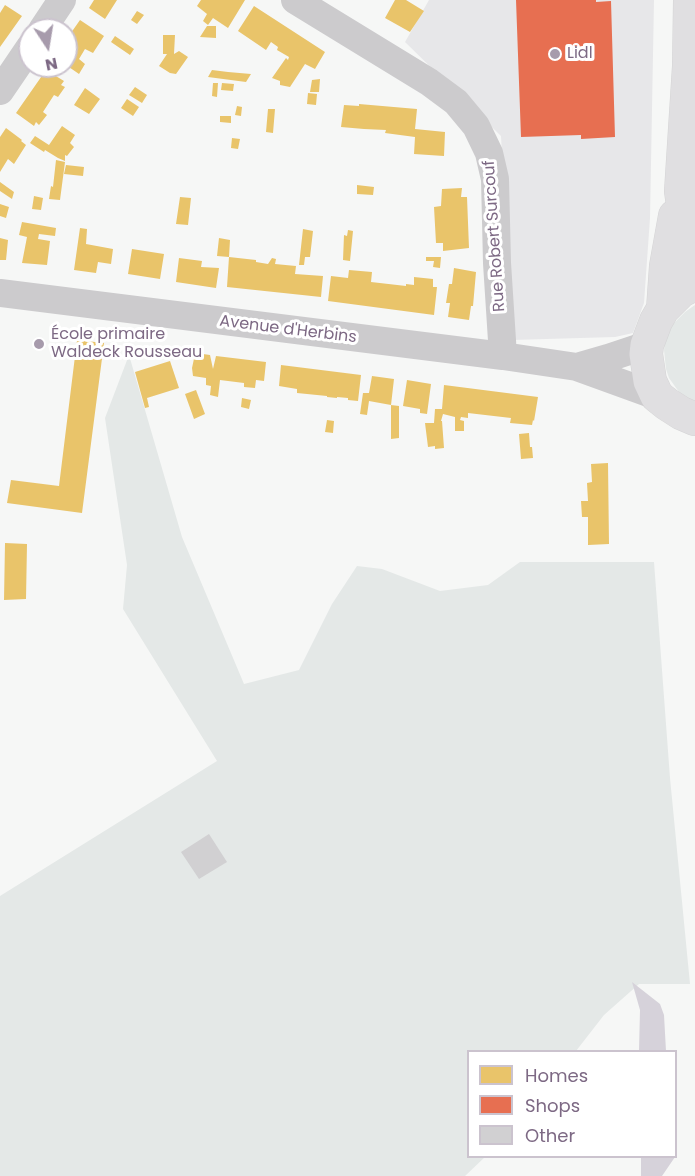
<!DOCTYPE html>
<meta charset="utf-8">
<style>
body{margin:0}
#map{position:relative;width:695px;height:1176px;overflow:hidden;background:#f6f7f6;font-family:Poppins,sans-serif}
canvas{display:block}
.legend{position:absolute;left:467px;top:1050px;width:210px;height:108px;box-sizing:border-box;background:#fff;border:2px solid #cbc3ce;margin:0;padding:8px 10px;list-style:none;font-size:18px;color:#7d6984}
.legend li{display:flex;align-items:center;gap:12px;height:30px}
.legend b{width:30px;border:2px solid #cbc3ce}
.north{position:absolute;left:18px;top:18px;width:60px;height:60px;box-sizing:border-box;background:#fff;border:2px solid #cbc3ce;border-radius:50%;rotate:168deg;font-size:16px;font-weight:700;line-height:24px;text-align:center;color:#7d6984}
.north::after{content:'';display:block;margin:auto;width:21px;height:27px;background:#a79bac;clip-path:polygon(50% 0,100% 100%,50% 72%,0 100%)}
</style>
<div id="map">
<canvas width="695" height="1176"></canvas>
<ul class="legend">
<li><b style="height:16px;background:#e9c46a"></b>Homes</li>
<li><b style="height:16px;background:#e76f51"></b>Shops</li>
<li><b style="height:16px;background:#d1d0d2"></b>Other</li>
</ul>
<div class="north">N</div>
</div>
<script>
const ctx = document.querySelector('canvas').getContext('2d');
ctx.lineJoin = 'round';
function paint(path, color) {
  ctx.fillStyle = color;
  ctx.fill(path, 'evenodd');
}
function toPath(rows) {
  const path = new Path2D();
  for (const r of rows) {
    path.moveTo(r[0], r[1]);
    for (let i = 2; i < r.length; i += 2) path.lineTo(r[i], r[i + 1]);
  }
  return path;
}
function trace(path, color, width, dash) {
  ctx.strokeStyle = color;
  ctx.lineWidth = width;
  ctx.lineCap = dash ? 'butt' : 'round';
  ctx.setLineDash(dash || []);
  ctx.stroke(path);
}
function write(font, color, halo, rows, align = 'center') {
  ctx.font = font + ' Poppins,sans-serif';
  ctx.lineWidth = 6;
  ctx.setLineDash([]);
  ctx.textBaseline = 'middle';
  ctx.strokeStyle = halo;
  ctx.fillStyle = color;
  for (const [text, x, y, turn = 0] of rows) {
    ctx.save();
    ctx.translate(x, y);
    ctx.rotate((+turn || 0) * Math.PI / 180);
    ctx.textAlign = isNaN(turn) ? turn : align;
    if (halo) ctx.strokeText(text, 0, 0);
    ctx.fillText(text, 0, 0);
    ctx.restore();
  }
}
paint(toPath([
 [429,0,654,0,650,218,644,303,633,333,615,337,512,340,501,136,405,42]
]), '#e7e7e9');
paint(toPath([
 [695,305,695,402,686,397,679,392,669,378,666,369,664,350,665,340,672,325,685,312],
 [129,355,182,537,244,684,299,670,332,604,357,566,382,569,440,591,488,585,520,562,654,562,670,778,690,984,639,984,604,1015,576,1051,468,1052,468,1156,485,1157,465,1176,0,1176,0,896,217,761,123,609,127,565,105,418]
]), '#e4e8e7');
paint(toPath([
 [632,982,660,1004,664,1015,666,1051,639,1051,640,1010],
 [641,1157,641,1156,675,1157,662,1176,641,1176]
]), '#d6d2da');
paint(toPath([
 [94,0,117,0,105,19,89,8],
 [201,0,245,0,228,28,213,18,208,25,203,21,207,14,197,6],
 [395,0,406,0,424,11,410,32,385,18],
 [5,5,22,16,0,47,0,13],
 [254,6,325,52,315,69,305,64,290,87,280,85,280,81,272,78,286,58,288,60,289,57,277,50,278,47,271,42,266,50,238,31],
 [137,11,144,15,137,24,131,20],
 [80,20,104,36,93,53,85,49,79,59,85,64,79,74,66,65,66,40],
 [207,26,216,26,216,38,200,37],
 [163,35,175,35,174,54,179,51,188,57,176,74,170,73,159,66,167,54,163,54],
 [115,36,134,49,130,55,111,42],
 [46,70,64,81,61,85,65,87,58,97,54,95,43,112,47,115,39,125,36,122,34,126,16,113],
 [212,70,228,72,251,74,246,82,208,77],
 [320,79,319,92,310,92,312,80],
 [213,83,218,83,217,97,212,96],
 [222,83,234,84,233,91,221,90],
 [135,87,147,95,142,103,129,95],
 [85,88,100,99,89,114,74,105],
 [308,93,317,94,316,105,307,104],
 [127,99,139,107,133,116,121,108],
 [359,104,417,109,415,129,445,132,444,156,414,154,415,137,385,133,386,130,364,129,341,127,344,105,359,106],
 [237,106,242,107,241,116,235,115],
 [268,109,275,109,273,133,266,132],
 [220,116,231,116,231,123,220,122],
 [62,126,75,135,70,143,74,147,67,156,65,155,65,161,58,158,45,150,44,152,30,143,35,136,49,145],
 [6,128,22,140,21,141,26,145,14,164,8,159,0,172,0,137],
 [232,138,240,139,238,149,231,148],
 [56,160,65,162,60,200,49,199,51,186,53,187],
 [66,165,84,167,83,176,64,174],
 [0,182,14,192,12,199,0,191],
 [357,185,374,187,373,195,357,194],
 [462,188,461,197,467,197,469,248,443,251,443,243,436,243,434,207,441,206,442,189],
 [34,196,43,198,41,210,32,209],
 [180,197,191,198,188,225,176,224],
 [0,204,9,207,6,218,0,216],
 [22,222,56,228,55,236,39,234,38,239,50,241,47,265,22,263,27,237,19,235],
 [80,228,87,229,86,244,113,249,111,264,98,262,96,273,74,270],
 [303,229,313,231,310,257,305,257,304,265,299,265],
 [348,230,353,231,350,261,343,260,344,235,347,236],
 [0,238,8,240,6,260,0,260],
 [219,238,230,240,229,257,217,256],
 [132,249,164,254,160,279,128,274],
 [229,257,256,260,256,262,268,264,272,258,276,259,275,264,296,266,295,274,323,276,321,297,227,287],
 [426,257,441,257,440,268,433,267,434,261,426,261],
 [179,258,202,261,201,267,219,268,216,288,176,282],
 [454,268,476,272,473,306,471,306,469,320,448,317,450,303,446,303,449,284,452,284],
 [349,270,372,272,371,282,406,286,406,284,414,285,414,277,433,279,433,287,437,287,434,315,328,301,331,276,348,278],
 [77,340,104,343,82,513,7,503,11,480,59,486],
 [195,354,202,355,203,354,210,355,213,369,216,356,266,362,264,381,256,380,255,388,244,387,244,383,220,380,218,397,210,395,211,386,206,385,206,378,193,376,192,368],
 [170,361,179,388,147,398,149,407,145,408,135,372],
 [281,365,361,375,358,401,348,400,348,398,337,397,337,398,327,397,327,396,297,393,297,389,279,386],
 [372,376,394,379,391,405,399,406,399,438,391,439,391,405,369,401,367,415,360,414,363,393,369,393],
 [407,380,431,384,427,414,420,413,420,409,403,406],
 [444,385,538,397,534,421,533,420,532,425,510,423,511,418,468,413,468,418,461,417,460,420,464,421,464,431,455,431,455,417,443,414,441,421,442,421,444,448,435,449,435,446,428,447,425,423,434,423,435,409,442,409],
 [196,390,205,414,194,419,185,394],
 [242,398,251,400,249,409,241,407],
 [327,420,334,421,333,433,325,432],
 [529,433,530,447,532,447,533,458,521,459,519,434],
 [608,463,609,544,588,545,588,517,582,517,581,501,588,501,587,483,592,482,591,464],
 [5,543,27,544,26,599,4,600]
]), '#e9c46a');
paint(toPath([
 [516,0,596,0,596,2,611,1,615,137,581,139,581,135,521,137]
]), '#e76f51');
paint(toPath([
 [209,834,227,862,199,879,181,852]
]), '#d1d0d2');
const major = toPath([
 [690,0,689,66,681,191,690,258,695,268],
 [695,284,681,291,663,309,656,321,647,345,646,354,650,381,657,396,667,404,681,413,695,419],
 [663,309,666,266,675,216]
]);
trace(major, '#d4d4d5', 34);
trace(toPath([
 [295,0,429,82,456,102,476,126,489,153,495,179,497,263,503,356],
 [42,30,62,0],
 [0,91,30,47],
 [0,293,503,356,577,367,657,396],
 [577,367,608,358,647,345]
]), '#cccbcd', 28);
trace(major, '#e0dfe1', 33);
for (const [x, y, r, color] of [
 [555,54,6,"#a79bac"],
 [39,344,6,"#a79bac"]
]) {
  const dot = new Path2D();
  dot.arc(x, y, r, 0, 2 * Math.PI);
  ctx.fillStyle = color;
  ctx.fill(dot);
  trace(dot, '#fff', 2);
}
write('16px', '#7d6984', '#fff', [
 ["Lidl",567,54],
 ["École primaire",51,335],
 ["Waldeck Rousseau",51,353]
], 'left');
write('16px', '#7d6984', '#fff', [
 ["Rue Robert Surcouf",495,236,-94],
 ["Avenue d'Herbins",288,330,7]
]);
</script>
